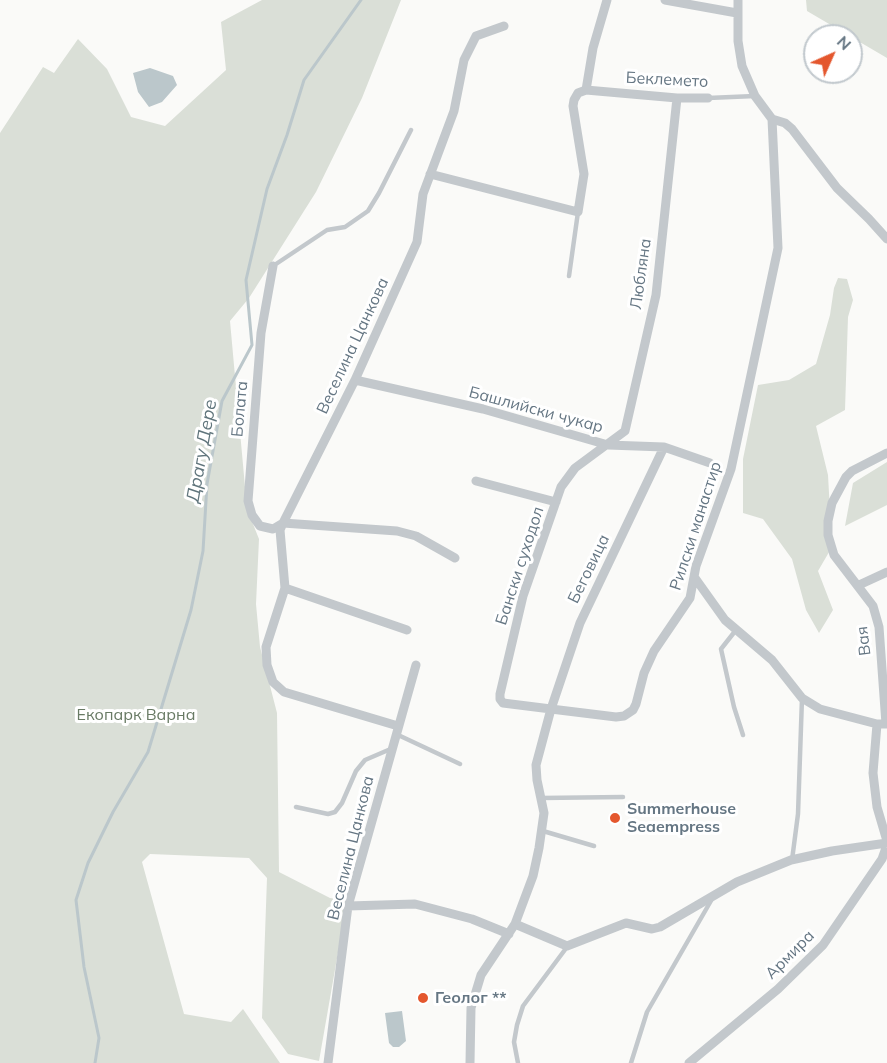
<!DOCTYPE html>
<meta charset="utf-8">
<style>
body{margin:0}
#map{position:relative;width:887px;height:1063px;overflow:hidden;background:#fafaf8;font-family:Mulish,sans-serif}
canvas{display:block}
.north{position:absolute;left:803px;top:24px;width:60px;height:60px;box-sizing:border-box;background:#fff;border:2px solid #c1c8cd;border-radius:50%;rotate:45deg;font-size:16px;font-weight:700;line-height:24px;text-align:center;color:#657683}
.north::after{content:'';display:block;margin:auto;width:21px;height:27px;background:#e4572e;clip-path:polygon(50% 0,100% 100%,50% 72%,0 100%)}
</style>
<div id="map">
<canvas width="887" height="1063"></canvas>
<div class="north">N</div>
</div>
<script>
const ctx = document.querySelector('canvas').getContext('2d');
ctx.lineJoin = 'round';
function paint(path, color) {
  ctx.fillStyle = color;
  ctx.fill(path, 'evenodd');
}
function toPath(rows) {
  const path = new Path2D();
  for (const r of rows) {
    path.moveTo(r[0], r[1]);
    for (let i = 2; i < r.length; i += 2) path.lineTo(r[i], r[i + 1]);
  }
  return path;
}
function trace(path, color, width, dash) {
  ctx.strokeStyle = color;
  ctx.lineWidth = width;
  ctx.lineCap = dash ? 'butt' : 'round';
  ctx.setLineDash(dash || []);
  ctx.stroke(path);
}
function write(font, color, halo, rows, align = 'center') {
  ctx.font = font + ' Mulish,sans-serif';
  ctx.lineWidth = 6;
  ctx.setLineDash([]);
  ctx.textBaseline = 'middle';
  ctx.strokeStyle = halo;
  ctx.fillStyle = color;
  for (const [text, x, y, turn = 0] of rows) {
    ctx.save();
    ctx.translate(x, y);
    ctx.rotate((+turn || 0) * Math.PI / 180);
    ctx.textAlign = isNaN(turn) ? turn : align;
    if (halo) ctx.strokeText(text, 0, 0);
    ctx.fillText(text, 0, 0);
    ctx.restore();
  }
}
paint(toPath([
 [262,0,401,0,362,98,316,192,249,298,230,321,247,509,259,539,256,604,260,647,277,713,279,872,330,898,347,901,319,1061,288,1054,262,1018,267,878,249,858,150,854,142,862,184,1014,231,1022,243,1009,280,1063,0,1063,0,133,43,67,54,73,78,39,107,69,131,117,165,126,226,70,221,22],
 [806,0,887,0,887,58,807,11],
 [838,278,847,279,853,300,848,317,845,410,816,426,828,475,832,547,818,571,833,610,819,633,806,610,792,559,763,519,743,513,743,459,758,385,789,380,816,364,830,315,834,288],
 [887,462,887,505,845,526,853,483]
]), '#dadfd7');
paint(toPath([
 [150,68,173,76,177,85,162,102,149,107,138,92,133,73],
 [402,1011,406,1041,399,1047,393,1047,389,1043,385,1013]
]), '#bbc7cb');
trace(toPath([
 [95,1063,99,1038,84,967,76,900,88,863,113,812,148,752,191,610,203,551,207,484,222,401,252,345,246,280,267,189,287,135,304,80,361,0]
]), '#bbc7cb', 3);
trace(toPath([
 [708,98,755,96],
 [273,266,327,230,345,227,368,211,379,193,411,130],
 [569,276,578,212],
 [736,630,721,649,734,707,743,735],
 [396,734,460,764],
 [541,798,623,797],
 [296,807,328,814,335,812,342,803,356,771,365,760,393,748],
 [543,831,594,846],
 [792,860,798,814,802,698],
 [518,1063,514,1042,517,1025,523,1006,567,947],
 [631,1063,647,1012,712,899]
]), '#c3c8cc', 4.5);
trace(toPath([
 [665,0,737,13],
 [586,90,593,48,607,0],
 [772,119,785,123,792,129,837,188,869,219,887,239],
 [430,174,578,212,584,174,573,106,574,100,578,93,586,90,677,98,708,98],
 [273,266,261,333,248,501,252,515,260,526,273,529,283,523],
 [355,380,483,409,608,445,664,447,710,463],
 [664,447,580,623,551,709,503,703,500,699,500,694,523,596,561,487,575,468,625,431,656,295,677,98],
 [476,481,556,502],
 [283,523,280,530,285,588,266,647,267,665,273,682,284,692,398,726],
 [455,558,416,536,397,531,283,523,355,380,417,242,423,194,454,111,464,60,476,36,504,26],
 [695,578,725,620,772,660,802,698,820,709,877,724,886,724,879,627,873,606,834,555,828,535,828,521,832,503,846,477,852,471,887,453],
 [859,585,887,572],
 [285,588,407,630],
 [877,724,873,773,877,807,887,841],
 [348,906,415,904,472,919,509,934],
 [515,924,567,946,626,923,652,929,660,927,737,882,791,860,832,851,887,843],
 [328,1063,348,906,416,665],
 [470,1063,471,1008,481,975,515,924,533,876,539,848,544,813,537,780,536,765,551,709,616,717,624,716,633,710,636,704,644,673,654,651,690,598,696,566,731,469,778,248,772,119,755,96,742,66,738,41,738,0],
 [689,1063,778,989,823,945,882,859,887,845]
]), '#c3c8cc', 9);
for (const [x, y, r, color] of [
 [615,818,6,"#e4572e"],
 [423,998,6,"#e4572e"]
]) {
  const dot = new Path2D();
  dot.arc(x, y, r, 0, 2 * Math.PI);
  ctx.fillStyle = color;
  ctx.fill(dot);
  trace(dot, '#fff', 2);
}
write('16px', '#657683', '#fff', [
 ["Беклемето",667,80,3],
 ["Любляна",641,274,-82],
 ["Веселина Цанкова",353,346,-65],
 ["Болата",240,409,-85],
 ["Башлийски чукар",536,410,15],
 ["Рилски манастир",696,526,-72],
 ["Бански суходол",520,566,-72],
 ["Беговица",589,569,-64],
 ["Вая",864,641,-97],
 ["Веселина Цанкова",351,848,-76],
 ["Армира",790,955,-45]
]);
write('16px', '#687a64', '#fff', [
 ["Екопарк Варна",136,715]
]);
write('bold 16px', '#657683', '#fff', [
 ["Summerhouse",627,809],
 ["Seaempress",627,827],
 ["Геолог **",435,998]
], 'left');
write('italic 18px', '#60757c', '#fff', [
 ["Драгу Дере",202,451,-80]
]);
</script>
